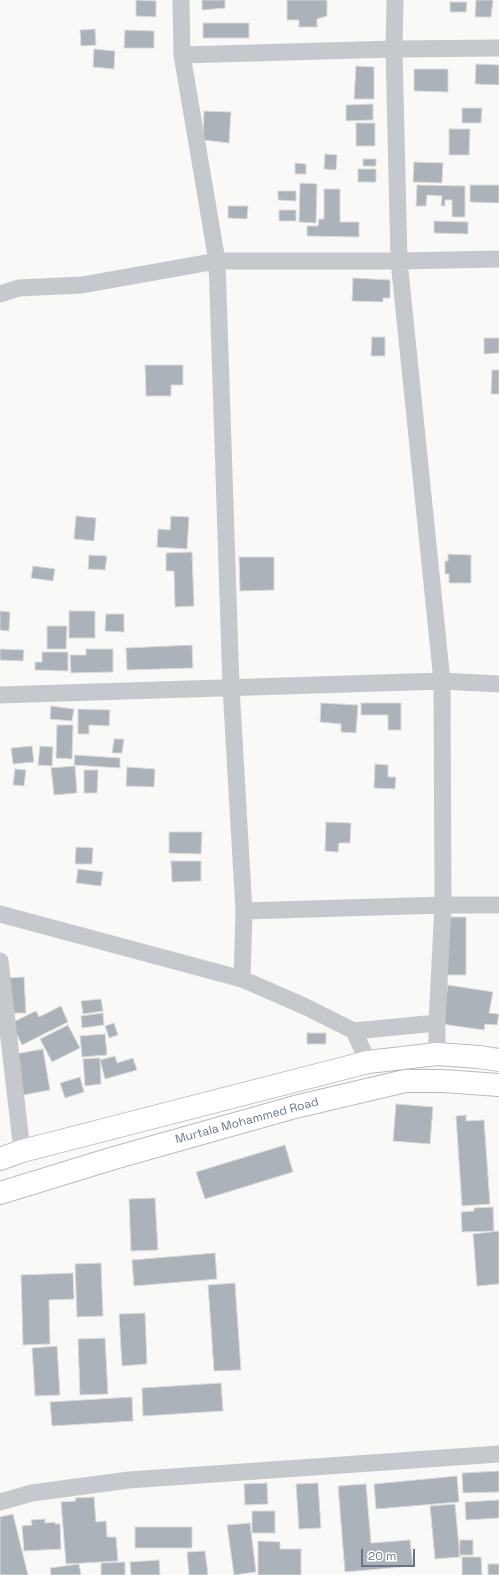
<!DOCTYPE html>
<style>
body{margin:0}
#map{position:relative;width:499px;height:1575px;overflow:hidden;background:#f9f9f7;font-family:"Space Grotesk",sans-serif}
canvas{display:block}
.scale{position:absolute;left:361px;top:1549px;width:54px;height:18px;box-sizing:border-box;border:2px solid #6a7587;border-top:0;padding-left:5px;font-size:12px;line-height:14px;white-space:nowrap;color:#6a7587;-webkit-text-stroke:3px #fff;paint-order:stroke}
</style>
<div id="map">
<canvas width="499" height="1575"></canvas>
<div class="scale">20 m</div>
</div>
<script>
const ctx = document.querySelector('canvas').getContext('2d');
ctx.lineJoin = 'round';
function paint(path, color) {
  ctx.fillStyle = color;
  ctx.fill(path, 'evenodd');
}
function toPath(rows) {
  const path = new Path2D();
  for (const r of rows) {
    path.moveTo(r[0], r[1]);
    for (let i = 2; i < r.length; i += 2) path.lineTo(r[i], r[i + 1]);
  }
  return path;
}
function trace(path, color, width, dash) {
  ctx.strokeStyle = color;
  ctx.lineWidth = width;
  ctx.lineCap = dash ? 'butt' : 'round';
  ctx.setLineDash(dash || []);
  ctx.stroke(path);
}
function write(font, color, halo, rows, align = 'center') {
  ctx.font = font + ' "Space Grotesk",sans-serif';
  ctx.lineWidth = 4;
  ctx.setLineDash([]);
  ctx.textBaseline = 'middle';
  ctx.strokeStyle = halo;
  ctx.fillStyle = color;
  for (const [text, x, y, turn = 0] of rows) {
    ctx.save();
    ctx.translate(x, y);
    ctx.rotate((+turn || 0) * Math.PI / 180);
    ctx.textAlign = isNaN(turn) ? turn : align;
    if (halo) ctx.strokeText(text, 0, 0);
    ctx.fillText(text, 0, 0);
    ctx.restore();
  }
}
const building = toPath([
 [136,0,156,1,156,17,136,16,136,0],
 [202,0,225,0,225,8,202,10,202,0],
 [287,0,327,0,327,16,317,19,317,27,299,27,299,20,287,20,287,0],
 [476,0,493,0,491,17,475,17,476,0],
 [450,2,467,2,466,12,450,12,450,2],
 [203,23,249,23,249,38,203,38,203,23],
 [95,29,96,45,81,46,80,30,95,29],
 [125,30,154,31,154,48,124,48,125,30],
 [94,49,115,51,114,69,93,67,94,49],
 [476,64,499,65,499,85,475,84,476,64],
 [356,66,374,67,374,99,354,99,356,66],
 [414,69,448,69,448,92,414,91,414,69],
 [373,104,373,120,346,121,346,105,373,104],
 [462,108,482,108,481,123,462,123,462,108],
 [204,111,231,112,229,143,203,140,204,111],
 [356,123,375,123,375,146,356,146,356,123],
 [449,129,470,129,469,155,449,155,449,129],
 [325,154,337,155,336,170,324,169,325,154],
 [363,159,376,159,376,166,363,166,363,159],
 [414,162,443,163,442,183,413,182,414,162],
 [295,163,306,164,306,174,295,174,295,163],
 [358,169,376,169,376,182,358,182,358,169],
 [300,183,317,184,316,223,299,222,300,183],
 [417,185,465,186,465,217,452,217,452,200,445,200,445,206,441,206,442,196,427,195,426,206,416,206,417,185],
 [470,185,499,185,499,203,470,202,470,185],
 [324,189,340,189,340,222,359,222,359,237,307,236,307,226,318,226,319,219,324,219,324,189],
 [278,191,296,191,296,201,278,200,278,191],
 [228,206,248,206,247,219,228,218,228,206],
 [279,210,296,210,296,221,279,221,279,210],
 [434,221,468,222,468,234,434,233,434,221],
 [353,278,390,280,390,298,383,298,383,302,352,301,353,278],
 [372,337,385,337,385,356,371,356,372,337],
 [484,338,499,338,499,353,484,354,484,338],
 [145,365,183,365,183,385,171,385,171,396,146,396,145,365],
 [492,370,499,370,499,394,491,394,492,370],
 [76,516,96,518,94,541,74,539,76,516],
 [171,516,189,517,187,549,157,547,158,529,170,530,171,516],
 [192,552,194,606,175,607,174,571,166,571,166,553,192,552],
 [448,554,471,555,471,583,449,583,449,574,445,574,445,561,448,561,448,554],
 [89,555,107,556,105,570,88,569,89,555],
 [239,557,274,557,274,590,240,591,239,557],
 [33,566,55,569,53,581,31,578,33,566],
 [0,611,10,612,9,631,0,630,0,611],
 [69,611,95,611,95,638,69,638,69,611],
 [106,614,124,614,124,632,105,631,106,614],
 [47,626,67,626,66,649,47,649,47,626],
 [192,645,193,668,127,670,126,648,192,645],
 [0,649,24,650,23,661,0,660,0,649],
 [86,649,113,649,113,672,71,673,70,655,86,655,86,649],
 [42,652,68,652,68,671,35,670,35,662,42,662,42,652],
 [321,703,358,705,356,733,341,732,341,724,320,722,321,703],
 [361,703,401,703,401,730,388,730,388,715,361,715,361,703],
 [51,706,74,709,72,721,50,719,51,706],
 [78,709,110,710,109,726,89,725,89,734,78,734,78,709],
 [57,725,73,725,72,759,56,758,57,725],
 [114,739,124,739,122,753,112,753,114,739],
 [32,746,34,762,13,764,11,748,32,746],
 [40,746,53,747,52,766,38,765,40,746],
 [75,755,120,758,120,768,74,765,75,755],
 [375,764,388,765,388,777,396,777,395,789,374,788,375,764],
 [75,766,77,793,54,795,51,768,75,766],
 [127,767,155,769,154,787,126,786,127,767],
 [15,769,26,770,24,786,13,785,15,769],
 [84,770,98,770,97,793,84,793,84,770],
 [326,822,351,823,350,843,339,843,338,852,325,851,326,822],
 [169,832,202,832,201,854,169,853,169,832],
 [76,847,93,848,92,864,75,864,76,847],
 [171,861,201,861,201,881,172,882,171,861],
 [78,869,103,872,101,886,76,883,78,869],
 [447,917,466,917,466,975,447,975,447,917],
 [24,977,26,1013,9,1013,7,978,24,977],
 [448,985,493,992,489,1013,499,1014,497,1025,485,1024,484,1030,442,1024,448,985],
 [101,999,103,1011,83,1014,81,1001,101,999],
 [61,1006,68,1022,22,1045,11,1023,36,1011,39,1017,61,1006],
 [103,1013,104,1025,82,1028,81,1016,103,1013],
 [114,1023,118,1035,109,1038,105,1026,114,1023],
 [68,1025,80,1048,52,1062,40,1039,68,1025],
 [307,1033,326,1033,326,1044,307,1044,307,1033],
 [105,1034,107,1055,82,1057,80,1036,105,1034],
 [43,1049,50,1090,23,1095,15,1054,43,1049],
 [115,1056,117,1063,133,1058,137,1070,105,1079,100,1060,115,1056],
 [100,1058,101,1084,85,1086,83,1059,100,1058],
 [80,1077,84,1092,65,1098,60,1083,80,1077],
 [396,1104,433,1107,430,1144,393,1141,396,1104],
 [466,1115,466,1121,484,1120,490,1204,462,1206,456,1116,466,1115],
 [285,1145,293,1172,205,1199,196,1172,285,1145],
 [155,1198,158,1250,131,1251,129,1199,155,1198],
 [493,1207,494,1231,462,1232,461,1212,474,1211,474,1208,493,1207],
 [499,1231,499,1284,477,1286,473,1234,499,1231],
 [215,1253,217,1279,134,1286,132,1260,215,1253],
 [101,1263,103,1316,77,1317,75,1264,101,1263],
 [73,1273,74,1299,49,1300,50,1344,23,1345,21,1275,73,1273],
 [235,1283,241,1370,214,1371,208,1285,235,1283],
 [145,1313,147,1364,122,1366,119,1314,145,1313],
 [105,1338,108,1394,80,1395,78,1339,105,1338],
 [57,1346,60,1395,35,1396,32,1348,57,1346],
 [221,1383,223,1411,143,1416,142,1388,221,1383],
 [132,1397,133,1421,52,1426,50,1402,132,1397],
 [499,1471,499,1492,463,1493,462,1473,499,1471],
 [457,1476,459,1502,376,1509,374,1484,457,1476],
 [267,1483,268,1504,245,1505,244,1484,267,1483],
 [318,1483,321,1528,299,1529,296,1484,318,1483],
 [366,1484,371,1543,410,1540,413,1566,345,1572,338,1486,366,1484],
 [94,1497,96,1522,106,1521,107,1537,116,1537,118,1561,66,1564,61,1502,76,1501,75,1498,94,1497],
 [499,1500,499,1518,466,1520,465,1502,499,1500],
 [455,1504,460,1557,435,1559,430,1506,455,1504],
 [252,1511,275,1511,275,1533,252,1533,252,1511],
 [13,1514,28,1575,0,1575,0,1517,13,1514],
 [45,1519,45,1523,55,1522,55,1524,60,1524,61,1549,24,1551,22,1526,32,1525,31,1520,45,1519],
 [250,1523,256,1572,234,1575,227,1525,250,1523],
 [135,1527,192,1527,192,1548,135,1548,135,1527],
 [460,1540,473,1540,473,1555,459,1555,460,1540],
 [258,1541,280,1542,280,1549,301,1549,301,1575,258,1575,258,1541],
 [205,1551,208,1575,189,1575,187,1552,205,1551],
 [462,1557,481,1557,482,1575,462,1575,462,1557],
 [159,1560,160,1575,131,1575,130,1562,159,1560],
 [125,1562,125,1575,101,1575,101,1563,125,1562],
 [79,1564,81,1575,51,1575,50,1568,79,1564],
 [488,1564,499,1564,499,1575,488,1575,488,1564]
]);
paint(building, '#acb2b9');
trace(building, '#dbdbd9', 1);
const secondary = toPath([
 [0,1159,22,1151,368,1062,437,1054,479,1057,499,1060],
 [0,1193,114,1158,295,1107,405,1081,443,1081,499,1085]
]);
trace(secondary, '#b8bbc1', 24);
trace(toPath([
 [181,0,182,55,217,261,231,687,244,911,242,979],
 [395,0,394,49,399,261,442,681,443,905,437,1023,437,1054],
 [182,55,394,49,499,48],
 [0,294,19,288,82,285,217,261,399,261,499,259],
 [0,695,442,681,499,684],
 [244,911,443,905,499,905],
 [0,914,242,979,304,1006,354,1031,368,1062],
 [0,961,22,1151],
 [354,1031,437,1023],
 [0,1502,32,1493,129,1480,499,1454]
]), '#c5c8cc', 17);
trace(secondary, '#fff', 22);
write('12px', '#6a7587', '#fff', [
 ["Murtala Mohammed Road",247,1121,-15]
]);
</script>
